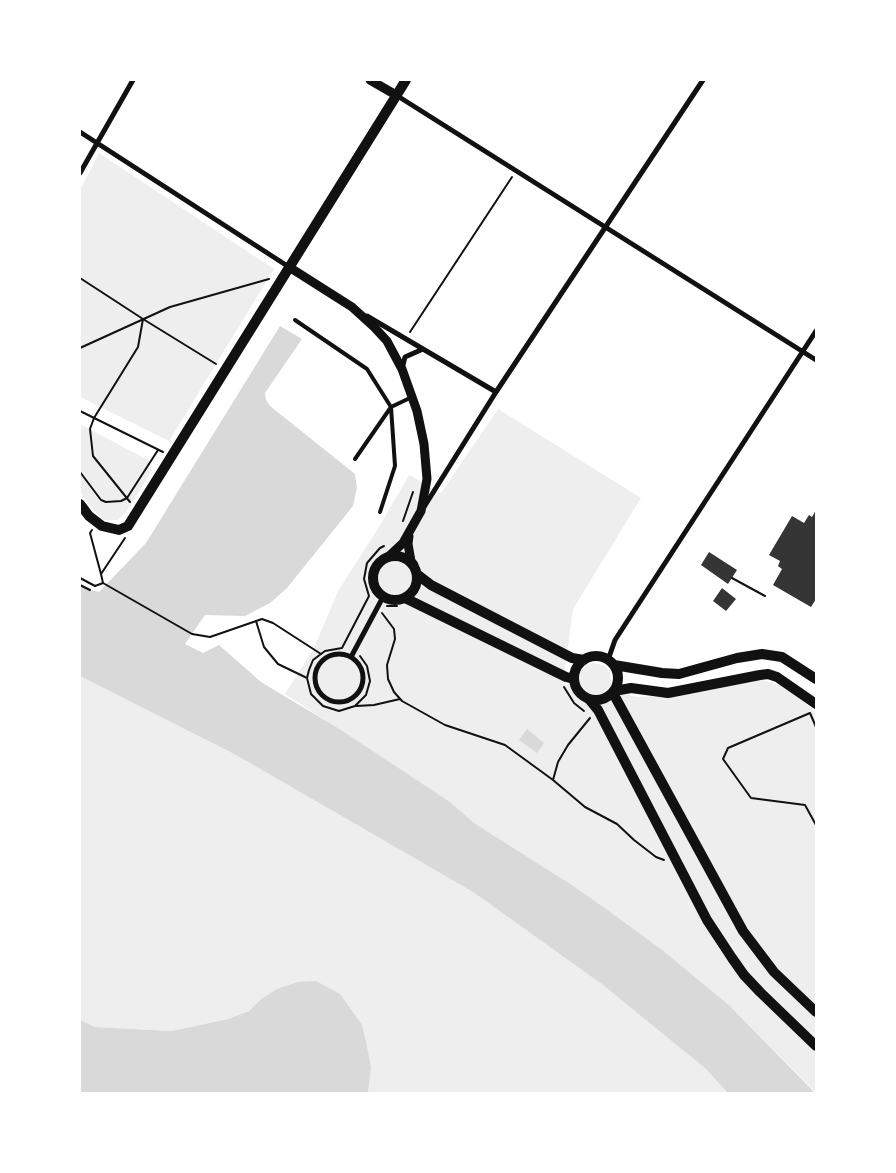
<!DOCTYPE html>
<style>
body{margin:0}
#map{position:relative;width:896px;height:1173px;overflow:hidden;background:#fff;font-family:Commissioner,sans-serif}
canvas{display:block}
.frame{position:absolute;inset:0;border:81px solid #fff;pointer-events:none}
</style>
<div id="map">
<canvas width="896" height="1173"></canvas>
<div class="frame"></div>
</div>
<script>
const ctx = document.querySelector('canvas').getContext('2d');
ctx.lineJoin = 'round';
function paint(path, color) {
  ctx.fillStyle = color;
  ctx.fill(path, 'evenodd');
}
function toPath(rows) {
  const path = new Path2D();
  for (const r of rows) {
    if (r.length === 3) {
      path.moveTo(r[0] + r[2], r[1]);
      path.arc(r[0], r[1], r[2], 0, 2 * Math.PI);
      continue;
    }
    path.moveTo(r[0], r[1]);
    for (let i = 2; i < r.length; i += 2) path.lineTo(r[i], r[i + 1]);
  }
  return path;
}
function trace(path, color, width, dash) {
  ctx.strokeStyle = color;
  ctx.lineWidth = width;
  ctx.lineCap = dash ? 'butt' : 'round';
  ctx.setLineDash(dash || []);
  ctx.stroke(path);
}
paint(toPath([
 [99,153,274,269,169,441,80,397,80,190],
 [498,409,641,498,573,609,563,683,580,686,579,678,581,671,586,665,594,663,605,666,610,672,611,684,607,691,637,697,677,695,762,680,784,686,816,712,816,1093,729,1005,661,949,572,885,474,823,450,802,285,694,314,648,338,591,376,532,409,475,441,493],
 [80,424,148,460,152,470,127,511,118,520,104,520,94,511,80,492],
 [80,676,236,755,473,892,603,985,706,1068,728,1093,368,1093,371,1067,366,1041,362,1025,261,999,249,1011,228,1019,172,1031,95,1027,80,1020]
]), '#eee');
paint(toPath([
 [280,326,302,339,265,393,266,400,270,406,355,474,357,488,353,506,287,588,270,603,245,616,205,615,185,644,203,653,219,645,261,682,341,730,450,802,474,823,572,885,613,914,661,949,729,1005,815,1093,728,1093,705,1068,603,985,473,892,236,755,80,676,80,585,90,590,99,592,146,543],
 [527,729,544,743,537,753,519,740],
 [316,981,340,994,362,1025,366,1041,371,1067,368,1093,80,1093,80,1020,95,1027,172,1031,228,1019,249,1011,261,999,277,989,298,982]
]), '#d9d9d9');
paint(toPath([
 [816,510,816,599,811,607,773,585,782,569,778,566,780,561,769,555,792,516,804,523,809,515,812,517],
 [709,552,737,570,728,584,701,565],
 [722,588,736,599,726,611,713,601]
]), '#353535');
trace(toPath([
 [80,278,143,319,138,347,94,418,90,429,93,456,130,502],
 [143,319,216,364],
 [410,332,512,177],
 [80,348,170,307,269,279],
 [80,411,163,452],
 [80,472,101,500,106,502,121,501,127,498,158,450],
 [403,521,413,492],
 [92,530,90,533,101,574],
 [80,578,95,586,103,583],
 [732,578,765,596],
 [103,583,192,634,210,637,262,619,273,623,321,654],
 [103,583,101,574,125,538],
 [80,585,90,590],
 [387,606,397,606],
 [382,613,394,629,395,639,387,665,388,679,394,692,402,701,445,725,505,745,553,780,585,807,617,824,634,840,656,857,664,860],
 [256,621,264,647,278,664,307,678],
 [360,656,367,666,370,681,366,695,355,706,339,711,323,706,311,694,307,678,309,670,313,660,325,651,342,648,369,596,364,579,367,563,380,548,384,546],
 [564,687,574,703,584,711],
 [356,706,374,705,400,699],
 [810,713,816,727],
 [810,713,728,748,723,759,751,798,805,805,816,825],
 [553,780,558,762,568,745,590,718]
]), '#111', 2);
trace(toPath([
 [295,320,367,369,391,407,412,397],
 [355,459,391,407,395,466,380,512]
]), '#111', 4);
trace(toPath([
 [396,95,816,360],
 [80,132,289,267],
 [80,173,133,80],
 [367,316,496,392],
 [402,369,405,357,423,349],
 [424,507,496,392,703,80],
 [339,678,24],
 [351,657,383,597],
 [608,660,615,640,816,331]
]), '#111', 5);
trace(toPath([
 [370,80,396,95],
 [289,267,352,307,374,327,387,341,402,369,417,411,424,444,427,479,421,511,403,543,388,557],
 [409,536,408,544,411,561,414,565]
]), '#111', 9);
trace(toPath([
 [80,504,89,516,102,526,119,530,128,526,406,80],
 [395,578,22],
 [418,575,431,585,572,658,584,660],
 [405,598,566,677,574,679],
 [596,678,22],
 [614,665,662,673,679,674,737,658,762,654,782,657,816,679],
 [614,691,631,688,668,693,760,675,768,674,777,677,816,704],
 [613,693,743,931,774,972,816,1012],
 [589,699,598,710,707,920,732,958,744,975,760,992,816,1046]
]), '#111', 10);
</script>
